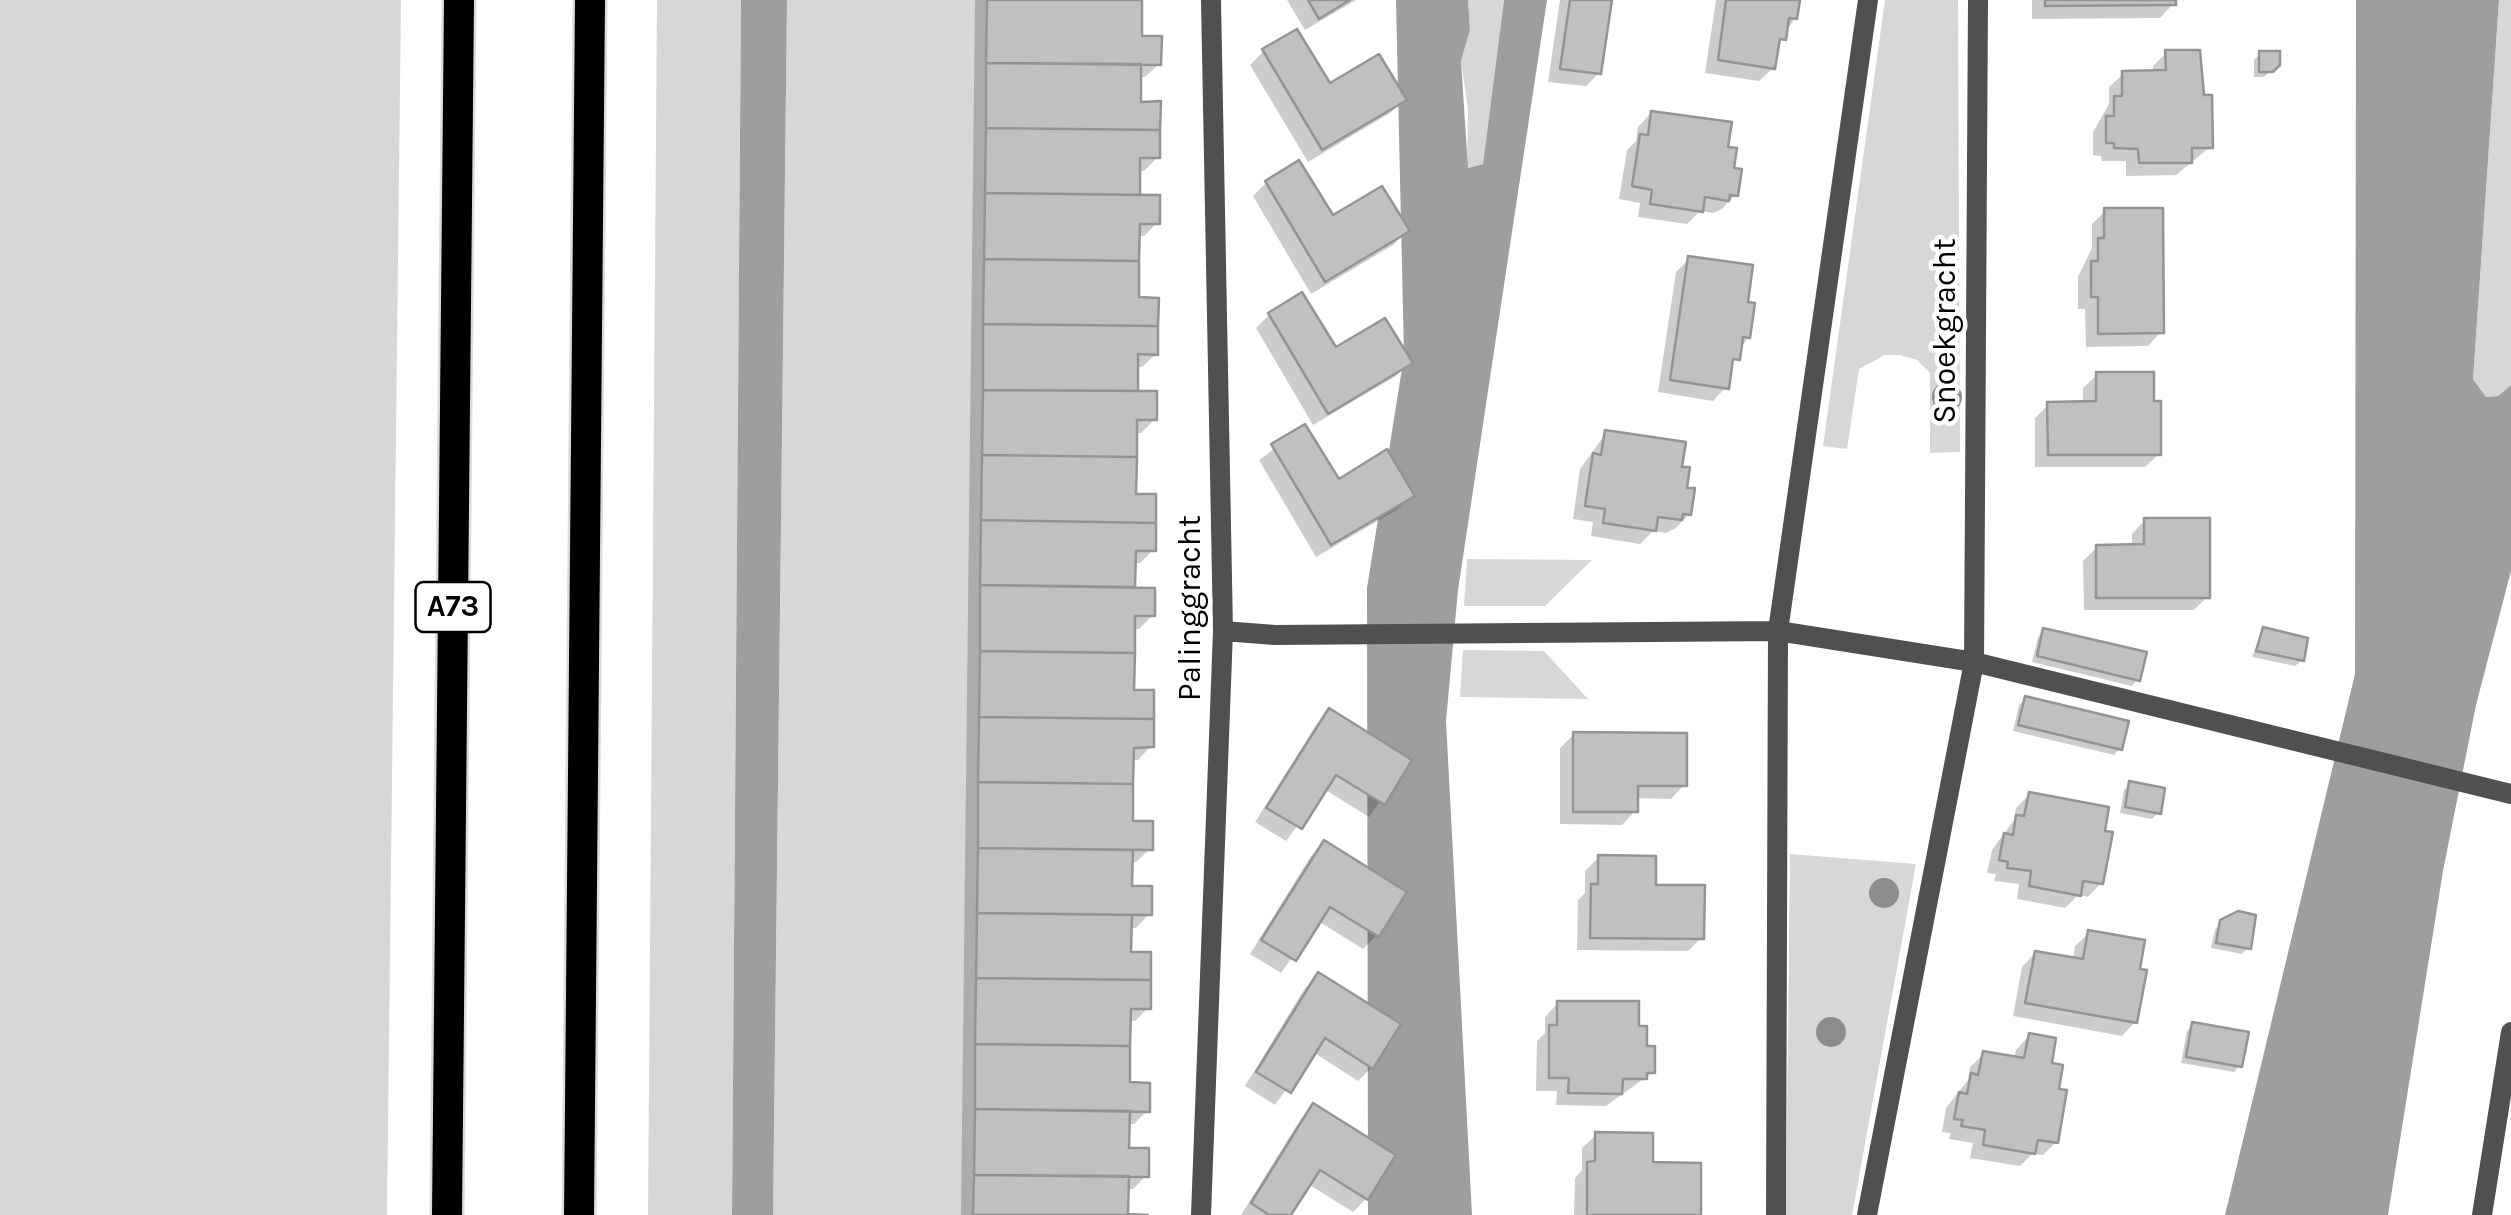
<!DOCTYPE html>
<style>
body{margin:0}
canvas{display:block;background:#fff}
</style>
<canvas width="2511" height="1215"></canvas>
<script>
const ctx = document.querySelector('canvas').getContext('2d');
ctx.lineJoin = 'round';
function paint(path, color) {
  ctx.fillStyle = color;
  ctx.fill(path, 'evenodd');
}
function toPath(rows) {
  const path = new Path2D();
  for (const r of rows) {
    path.moveTo(r[0], r[1]);
    for (let i = 2; i < r.length; i += 2) path.lineTo(r[i], r[i + 1]);
  }
  return path;
}
function trace(path, color, width, dash) {
  ctx.strokeStyle = color;
  ctx.lineWidth = width;
  ctx.lineCap = dash ? 'butt' : 'round';
  ctx.setLineDash(dash || []);
  ctx.stroke(path);
}
function write(font, color, halo, rows, align = 'center') {
  ctx.font = font + ' Karla,sans-serif';
  ctx.lineWidth = 9;
  ctx.setLineDash([]);
  ctx.textBaseline = 'middle';
  ctx.strokeStyle = halo;
  ctx.fillStyle = color;
  for (const [text, x, y, turn = 0] of rows) {
    ctx.save();
    ctx.translate(x, y);
    ctx.rotate((+turn || 0) * Math.PI / 180);
    ctx.textAlign = isNaN(turn) ? turn : align;
    if (halo) ctx.strokeText(text, 0, 0);
    ctx.fillText(text, 0, 0);
    ctx.restore();
  }
}
paint(toPath([
 [0,0,401,0,387,1215,0,1215],
 [657,0,741,0,732,1215,648,1215],
 [787,0,987,0,973,1215,773,1215],
 [1468,0,1504,0,1483,164,1467,168,1468,109,1461,61,1470,30],
 [1885,0,1958,0,1960,452,1930,453,1930,373,1917,360,1900,355,1885,355,1859,369,1847,449,1823,446],
 [2499,0,2511,0,2511,385,2498,396,2486,397,2473,379],
 [1467,559,1592,560,1545,606,1464,606],
 [1463,650,1544,651,1588,699,1460,697],
 [1790,854,1916,864,1852,1215,1786,1215]
]), '#d7d7d7');
paint(toPath([
 [741,0,787,0,773,1215,732,1215],
 [1396,0,1468,0,1470,30,1461,61,1468,168,1483,164,1504,0,1547,0,1458,590,1446,721,1472,1215,1368,1215,1367,588,1404,356],
 [2356,0,2499,0,2473,379,2486,397,2498,396,2511,385,2511,571,2476,705,2443,871,2388,1215,2225,1215,2355,674]
]), '#9e9e9e');
paint(toPath([
 [975,0,1140,0,1139,38,1159,64,1145,77,1139,77,1138,104,1158,157,1144,171,1138,171,1137,198,1157,223,1144,236,1137,236,1136,300,1156,354,1142,367,1135,367,1135,394,1155,419,1141,433,1135,433,1134,496,1153,550,1140,563,1133,563,1133,590,1153,615,1139,629,1133,629,1132,693,1151,746,1138,760,1131,760,1130,823,1150,849,1136,862,1130,862,1130,889,1149,914,1136,928,1129,928,1129,954,1148,1008,1135,1021,1128,1021,1127,1085,1147,1111,1134,1124,1127,1124,1127,1150,1146,1176,1133,1189,1126,1189,1126,1215,961,1215],
 [1287,0,1356,0,1305,30],
 [1560,0,1609,0,1599,73,1586,86,1548,82],
 [1716,0,1797,0,1795,18,1776,47,1773,68,1759,81,1705,73],
 [2032,0,2173,0,2173,4,2160,18,2032,19],
 [1264,51,1329,87,1404,99,1390,113,1308,162,1250,65],
 [2166,53,2210,147,2176,175,2126,176,2126,161,2102,161,2101,156,2093,155,2093,132,2109,104,2109,87,2123,74,2153,73,2153,66],
 [2260,54,2278,64,2264,77,2254,77,2254,60],
 [1651,113,1726,149,1735,195,1722,209,1713,213,1700,211,1687,224,1638,217,1640,203,1619,199,1627,150,1636,141,1638,127],
 [1266,183,1332,219,1407,231,1393,245,1311,294,1253,196],
 [2105,211,2161,332,2148,346,2086,347,2085,309,2078,309,2078,277,2092,248,2092,224],
 [1689,259,1745,304,1748,337,1730,366,1726,387,1713,401,1658,392,1676,272],
 [1269,315,1335,350,1409,362,1396,376,1313,425,1256,328],
 [2097,375,2159,454,2145,467,2035,467,2035,418,2048,405,2083,404,2083,388],
 [1304,427,1338,482,1412,495,1398,509,1316,557,1259,460],
 [1606,433,1679,469,1689,514,1676,528,1666,533,1653,531,1640,544,1591,536,1593,522,1573,519,1580,469],
 [2145,520,2207,597,2194,610,2084,610,2083,561,2097,547,2132,547,2132,534],
 [2263,629,2302,660,2295,666,2252,657],
 [2044,631,2138,679,2132,686,2032,662,2038,637],
 [2026,699,2120,748,2114,755,2013,731,2019,705],
 [1330,711,1409,761,1369,817,1324,789,1286,841,1255,822,1316,725],
 [1574,734,1684,785,1671,799,1635,798,1635,811,1622,825,1560,824,1560,748],
 [2130,784,2158,813,2152,819,2120,813,2124,790],
 [2029,795,2101,883,2088,897,2078,895,2065,908,2017,899,2019,884,1994,881,1996,874,1987,873,1992,850,2014,820,2016,808],
 [1325,843,1377,935,1363,949,1318,921,1281,973,1250,954,1311,856],
 [1599,857,1653,888,1701,938,1688,951,1577,950,1578,900,1585,893,1585,871],
 [2222,922,2248,948,2242,954,2211,948,2215,930],
 [2089,933,2135,1022,2122,1036,2013,1016,2022,967,2035,953,2073,960,2075,946],
 [1319,975,1372,1067,1358,1081,1313,1052,1275,1105,1245,1086,1305,988],
 [1558,1003,1636,1028,1653,1072,1606,1106,1556,1105,1557,1091,1536,1091,1537,1041,1545,1033,1545,1017],
 [2193,1024,2240,1065,2234,1072,2181,1063,2187,1031],
 [2029,1036,2049,1065,2056,1091,2056,1142,2043,1155,2032,1154,2020,1166,1970,1158,1973,1143,1949,1139,1951,1133,1942,1132,1946,1108,1968,1080,1970,1067,1984,1054,2014,1058,2016,1050],
 [1313,1106,1366,1199,1353,1212,1308,1184,1288,1215,1241,1215,1300,1120],
 [1596,1135,1650,1164,1698,1215,1574,1215,1575,1178,1582,1170,1582,1148]
]), '#0003');
const building = toPath([
 [987,0,1142,0,1142,36,1162,36,1161,65,986,63,987,0],
 [1308,0,1350,0,1319,19,1308,0],
 [1570,0,1612,0,1601,74,1560,69,1570,0],
 [1726,0,1800,0,1797,19,1789,18,1786,40,1780,39,1775,69,1718,60,1726,0],
 [2045,0,2176,0,2176,5,2045,6,2045,0],
 [1297,29,1330,83,1379,54,1407,100,1322,150,1262,49,1297,29],
 [2165,50,2200,50,2204,95,2212,95,2213,148,2192,148,2192,163,2139,163,2138,149,2114,148,2114,143,2106,143,2106,116,2114,116,2114,96,2122,96,2122,71,2166,70,2165,50],
 [2259,51,2280,51,2280,65,2273,72,2259,72,2259,51],
 [986,63,1141,64,1141,102,1161,101,1160,130,986,128,986,63],
 [1651,111,1732,122,1728,147,1737,148,1734,168,1742,169,1738,196,1730,195,1729,201,1705,197,1703,212,1650,204,1652,190,1632,186,1640,134,1648,135,1651,111],
 [986,128,1160,130,1160,158,1140,158,1140,195,985,193,986,128],
 [1299,160,1333,215,1382,186,1410,231,1325,282,1265,181,1299,160],
 [985,193,1160,195,1160,224,1140,224,1139,261,984,259,985,193],
 [2104,208,2163,208,2164,333,2098,334,2098,297,2091,297,2091,261,2098,261,2098,238,2104,238,2104,208],
 [1688,256,1753,265,1748,302,1755,303,1750,338,1743,337,1740,360,1733,359,1729,389,1670,380,1688,256],
 [984,259,1139,261,1139,297,1159,298,1158,326,983,324,984,259],
 [1302,292,1336,347,1385,318,1413,363,1328,414,1268,313,1302,292],
 [983,324,1158,326,1158,355,1138,354,1138,391,983,390,983,324],
 [2096,372,2154,372,2154,401,2161,401,2161,455,2048,455,2047,402,2096,401,2096,372],
 [983,390,1157,391,1157,420,1137,420,1137,457,982,455,983,390],
 [1305,424,1339,479,1387,449,1415,496,1331,545,1271,444,1305,424],
 [1605,430,1686,442,1682,467,1690,467,1687,488,1695,488,1691,515,1683,514,1682,520,1658,517,1656,531,1603,523,1605,509,1585,506,1593,453,1601,455,1605,430],
 [982,455,1137,457,1136,494,1156,494,1156,523,981,520,982,455],
 [2144,518,2210,518,2210,598,2096,598,2096,545,2144,544,2144,518],
 [981,520,1156,523,1156,551,1136,551,1135,587,980,585,981,520],
 [980,585,1155,588,1155,616,1135,616,1135,653,980,651,980,585],
 [2263,627,2308,638,2304,661,2256,651,2263,627],
 [2043,628,2147,652,2140,681,2037,656,2043,628],
 [980,651,1135,653,1134,690,1154,690,1154,719,979,717,980,651],
 [2025,696,2129,721,2122,750,2018,725,2025,696],
 [1329,708,1412,760,1385,805,1336,775,1302,829,1266,808,1329,708],
 [979,717,1154,719,1154,747,1134,748,1133,784,978,782,979,717],
 [1573,732,1687,733,1687,786,1638,786,1638,812,1573,812,1573,732],
 [2129,781,2165,788,2161,814,2125,807,2129,781],
 [978,782,1133,784,1133,821,1153,821,1153,850,978,848,978,782],
 [2029,792,2109,807,2105,831,2113,832,2103,884,2083,881,2081,896,2029,886,2031,871,2007,868,2008,862,1999,860,2004,833,2013,835,2016,815,2024,816,2029,792],
 [1324,840,1407,892,1379,937,1330,907,1296,961,1261,940,1324,840],
 [978,848,1133,850,1132,886,1152,886,1152,915,977,913,978,848],
 [1598,855,1656,856,1656,885,1705,885,1704,939,1590,938,1591,884,1598,884,1598,855],
 [2238,911,2256,915,2251,949,2216,943,2220,920,2238,911],
 [977,913,1132,915,1131,952,1151,952,1151,980,976,978,977,913],
 [2088,930,2145,940,2140,969,2147,970,2137,1023,2025,1003,2035,951,2083,959,2088,930],
 [1318,972,1401,1024,1373,1069,1325,1038,1291,1093,1256,1072,1318,972],
 [976,978,1151,980,1151,1009,1131,1009,1130,1046,975,1044,976,978],
 [1557,1001,1639,1001,1639,1026,1647,1026,1647,1046,1655,1046,1655,1073,1647,1073,1647,1079,1623,1079,1622,1094,1568,1093,1569,1078,1549,1078,1549,1025,1557,1025,1557,1001],
 [2192,1022,2249,1032,2242,1067,2186,1057,2192,1022],
 [2029,1033,2056,1038,2052,1063,2063,1065,2059,1089,2067,1090,2058,1143,2038,1140,2035,1154,1983,1145,1985,1130,1961,1126,1963,1120,1954,1119,1959,1092,1967,1094,1971,1073,1978,1075,1983,1051,2024,1058,2029,1033],
 [975,1044,1130,1046,1130,1082,1150,1083,1150,1112,975,1109,975,1044],
 [1313,1103,1396,1155,1368,1200,1320,1170,1291,1215,1269,1215,1251,1203,1313,1103],
 [975,1109,1130,1111,1129,1148,1149,1148,1149,1177,974,1175,975,1109],
 [1595,1132,1653,1133,1653,1162,1701,1163,1701,1215,1587,1215,1587,1162,1595,1161,1595,1132],
 [974,1175,1129,1176,1128,1214,1148,1215,973,1215,974,1175]
]);
paint(building, '#c0c0c0');
trace(building, '#949494', 2.5);
const motorway = toPath([
 [447,1215,459,0],
 [579,1215,590,0]
]);
trace(motorway, '#dbdbdb', 35);
trace(toPath([
 [1223,631,1275,635,1778,631,1974,662,2511,794],
 [1201,1215,1223,631,1211,0],
 [1776,1215,1778,631,1868,0],
 [1867,1215,1974,662,1978,0],
 [2482,1215,2511,1032]
]), '#505050', 20);
trace(motorway, '#000', 30);
ctx.fillStyle = '#8c8c8c';
for (const [x, y] of [
 [1947,397],
 [1884,893],
 [1831,1032]
]) {
  ctx.beginPath();
  ctx.arc(x, y, 15, 0, 2 * Math.PI);
  ctx.fill();
}
for (const [x, y, w] of [
 [453,607,75]
]) {
  const box = new Path2D();
  box.roundRect(x - w / 2, y - 25, w, 50, 8);
  ctx.fillStyle = '#fff';
  ctx.fill(box);
  trace(box, '#000', 2.5);
}
write('bold 30px', '#000', null, [
 ["A73",453,607]
]);
write('32px', '#000', '#fff', [
 ["Snoekgracht",1946,331,-90],
 ["Palinggracht",1191,608,-90]
]);
</script>
